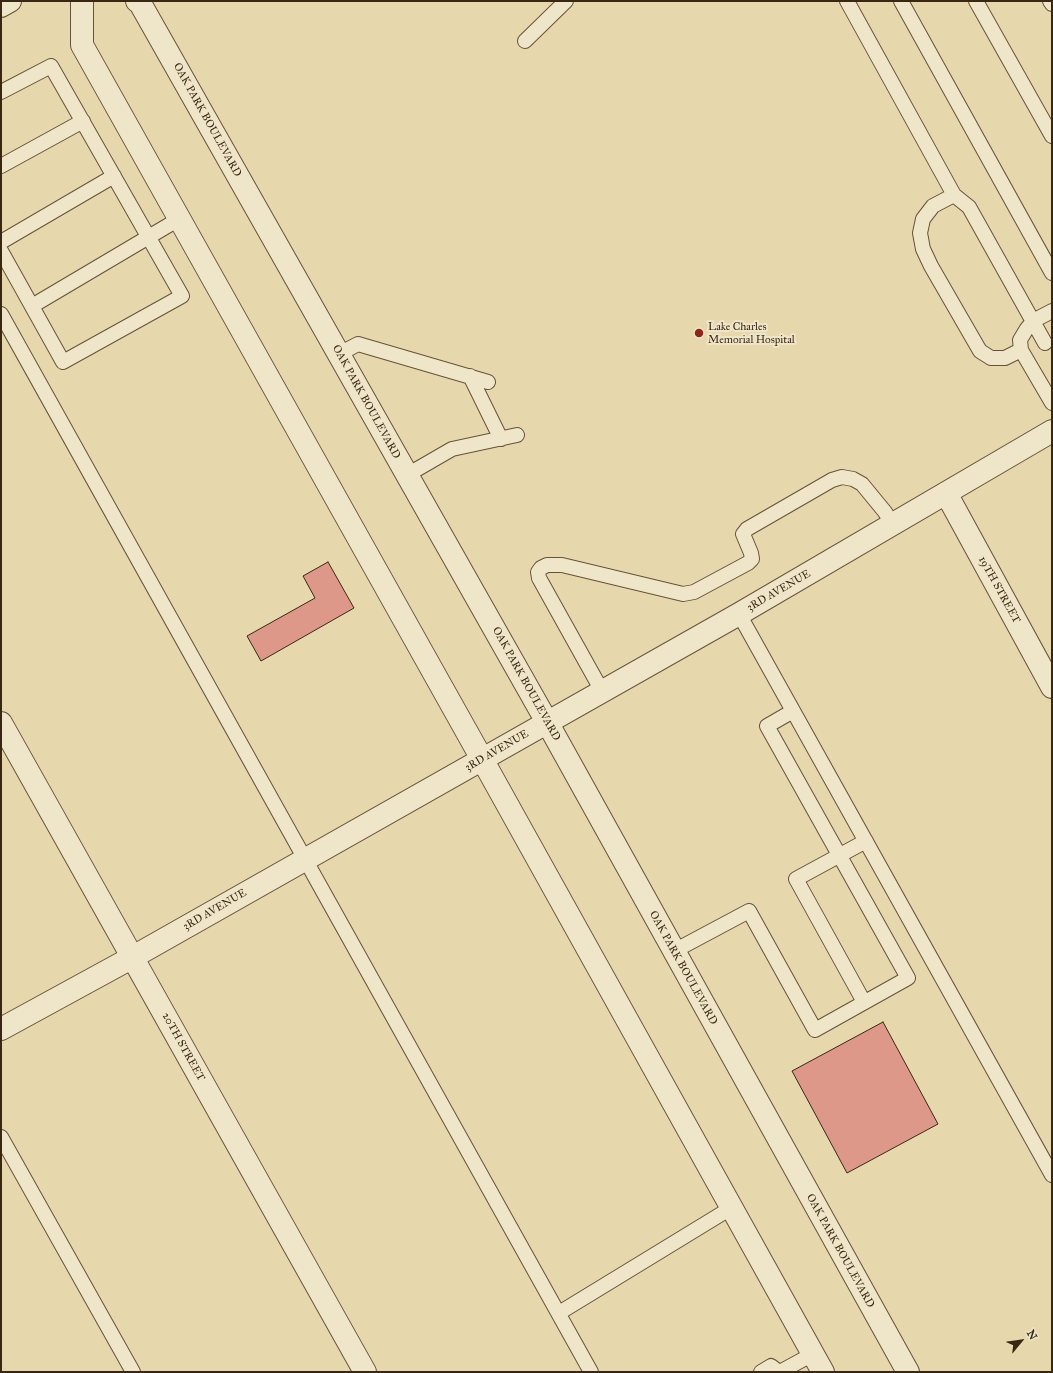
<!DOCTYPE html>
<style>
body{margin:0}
#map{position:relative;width:1053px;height:1373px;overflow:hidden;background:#e7d7ac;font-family:"IM FELL Great Primer",serif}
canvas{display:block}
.frame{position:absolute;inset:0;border:2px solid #392714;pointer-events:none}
.north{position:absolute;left:1001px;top:1321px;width:40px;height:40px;-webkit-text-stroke:3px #efe5c9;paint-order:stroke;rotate:61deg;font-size:11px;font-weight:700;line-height:16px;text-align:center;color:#392714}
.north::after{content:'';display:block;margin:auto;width:14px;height:18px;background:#392714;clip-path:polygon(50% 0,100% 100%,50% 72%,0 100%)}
</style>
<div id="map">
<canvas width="1053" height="1373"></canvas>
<div class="frame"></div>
<div class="north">N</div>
</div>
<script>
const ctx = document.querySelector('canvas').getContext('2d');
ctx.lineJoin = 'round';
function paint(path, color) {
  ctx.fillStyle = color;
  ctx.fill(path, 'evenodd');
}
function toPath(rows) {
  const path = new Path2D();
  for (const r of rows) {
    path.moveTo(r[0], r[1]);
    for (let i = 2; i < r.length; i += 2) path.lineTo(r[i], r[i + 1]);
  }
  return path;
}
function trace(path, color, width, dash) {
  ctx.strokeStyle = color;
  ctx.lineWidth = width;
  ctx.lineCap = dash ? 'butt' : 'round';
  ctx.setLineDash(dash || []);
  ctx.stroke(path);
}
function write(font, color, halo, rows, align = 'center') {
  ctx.font = font + ' "IM FELL Great Primer",serif';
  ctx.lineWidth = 4;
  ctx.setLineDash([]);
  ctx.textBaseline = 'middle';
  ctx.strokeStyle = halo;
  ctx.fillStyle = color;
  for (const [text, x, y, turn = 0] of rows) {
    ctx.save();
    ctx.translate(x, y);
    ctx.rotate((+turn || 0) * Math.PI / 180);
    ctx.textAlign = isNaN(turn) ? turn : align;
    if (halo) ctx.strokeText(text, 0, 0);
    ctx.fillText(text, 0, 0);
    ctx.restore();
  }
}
const building = toPath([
 [328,562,354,608,261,661,247,636,315,598,303,576,328,562],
 [883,1022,938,1124,847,1173,792,1071,883,1022]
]);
paint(building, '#dd9889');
trace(building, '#392714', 1);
const service = toPath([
 [847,1,954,195],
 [901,1,1052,273],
 [976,1,1052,136],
 [1050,1,1052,4],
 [525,41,566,1],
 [1,92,51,66,182,296,63,362,1,251],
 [1,166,83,121],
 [1,242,114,176],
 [32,306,179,219],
 [1,314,591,1372],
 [1045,343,969,207,954,195,933,206,923,219,920,233,923,249,931,266,980,351,991,358,1005,358,1021,350,1052,403],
 [1021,350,1020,340,1026,330,1033,321,1052,311],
 [339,354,358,344,488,382],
 [470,376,501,439],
 [407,475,452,449,517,435],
 [739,614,1052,1175],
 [602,691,539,578,538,572,541,568,547,565,562,565,683,594,694,592,748,563,752,559,751,553,743,534,747,529,832,480,842,477,853,479,862,484,885,512,893,525],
 [674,951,749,911,815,1030,908,978,767,726,793,711],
 [864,1002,796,879,866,841],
 [1,1137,133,1372],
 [559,1313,731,1208],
 [761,1372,771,1366,779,1372],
 [780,1372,813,1354]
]);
const minor = toPath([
 [946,493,1052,687],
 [1,723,365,1372],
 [1,1029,133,957,739,614,1052,431]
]);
const tertiary = toPath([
 [82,1,82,45,482,759,823,1372],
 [137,1,140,3,547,722,908,1372],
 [1,6,10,1]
]);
trace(service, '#64533a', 16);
trace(minor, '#64533a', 24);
trace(tertiary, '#64533a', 24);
trace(service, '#efe5c9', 14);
trace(minor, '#efe5c9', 22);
trace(tertiary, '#efe5c9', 22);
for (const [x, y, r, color] of [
 [699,333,5,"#8f2418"]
]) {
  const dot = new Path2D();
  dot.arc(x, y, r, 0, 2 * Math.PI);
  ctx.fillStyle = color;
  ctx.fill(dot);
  trace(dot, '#efe5c9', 1.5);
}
write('11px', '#392714', '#efe5c9', [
 ["OAK PARK BOULEVARD",207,120,61],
 ["OAK PARK BOULEVARD",366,402,61],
 ["19TH STREET",999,590,61],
 ["3RD AVENUE",779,591,-30],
 ["OAK PARK BOULEVARD",526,684,61],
 ["3RD AVENUE",497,751,-30],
 ["3RD AVENUE",215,910,-30],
 ["OAK PARK BOULEVARD",683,968,61],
 ["20TH STREET",183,1047,61],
 ["OAK PARK BOULEVARD",840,1251,61]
]);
write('11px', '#392714', '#efe5c9', [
 ["Lake Charles",708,327],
 ["Memorial Hospital",708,340]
], 'left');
</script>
